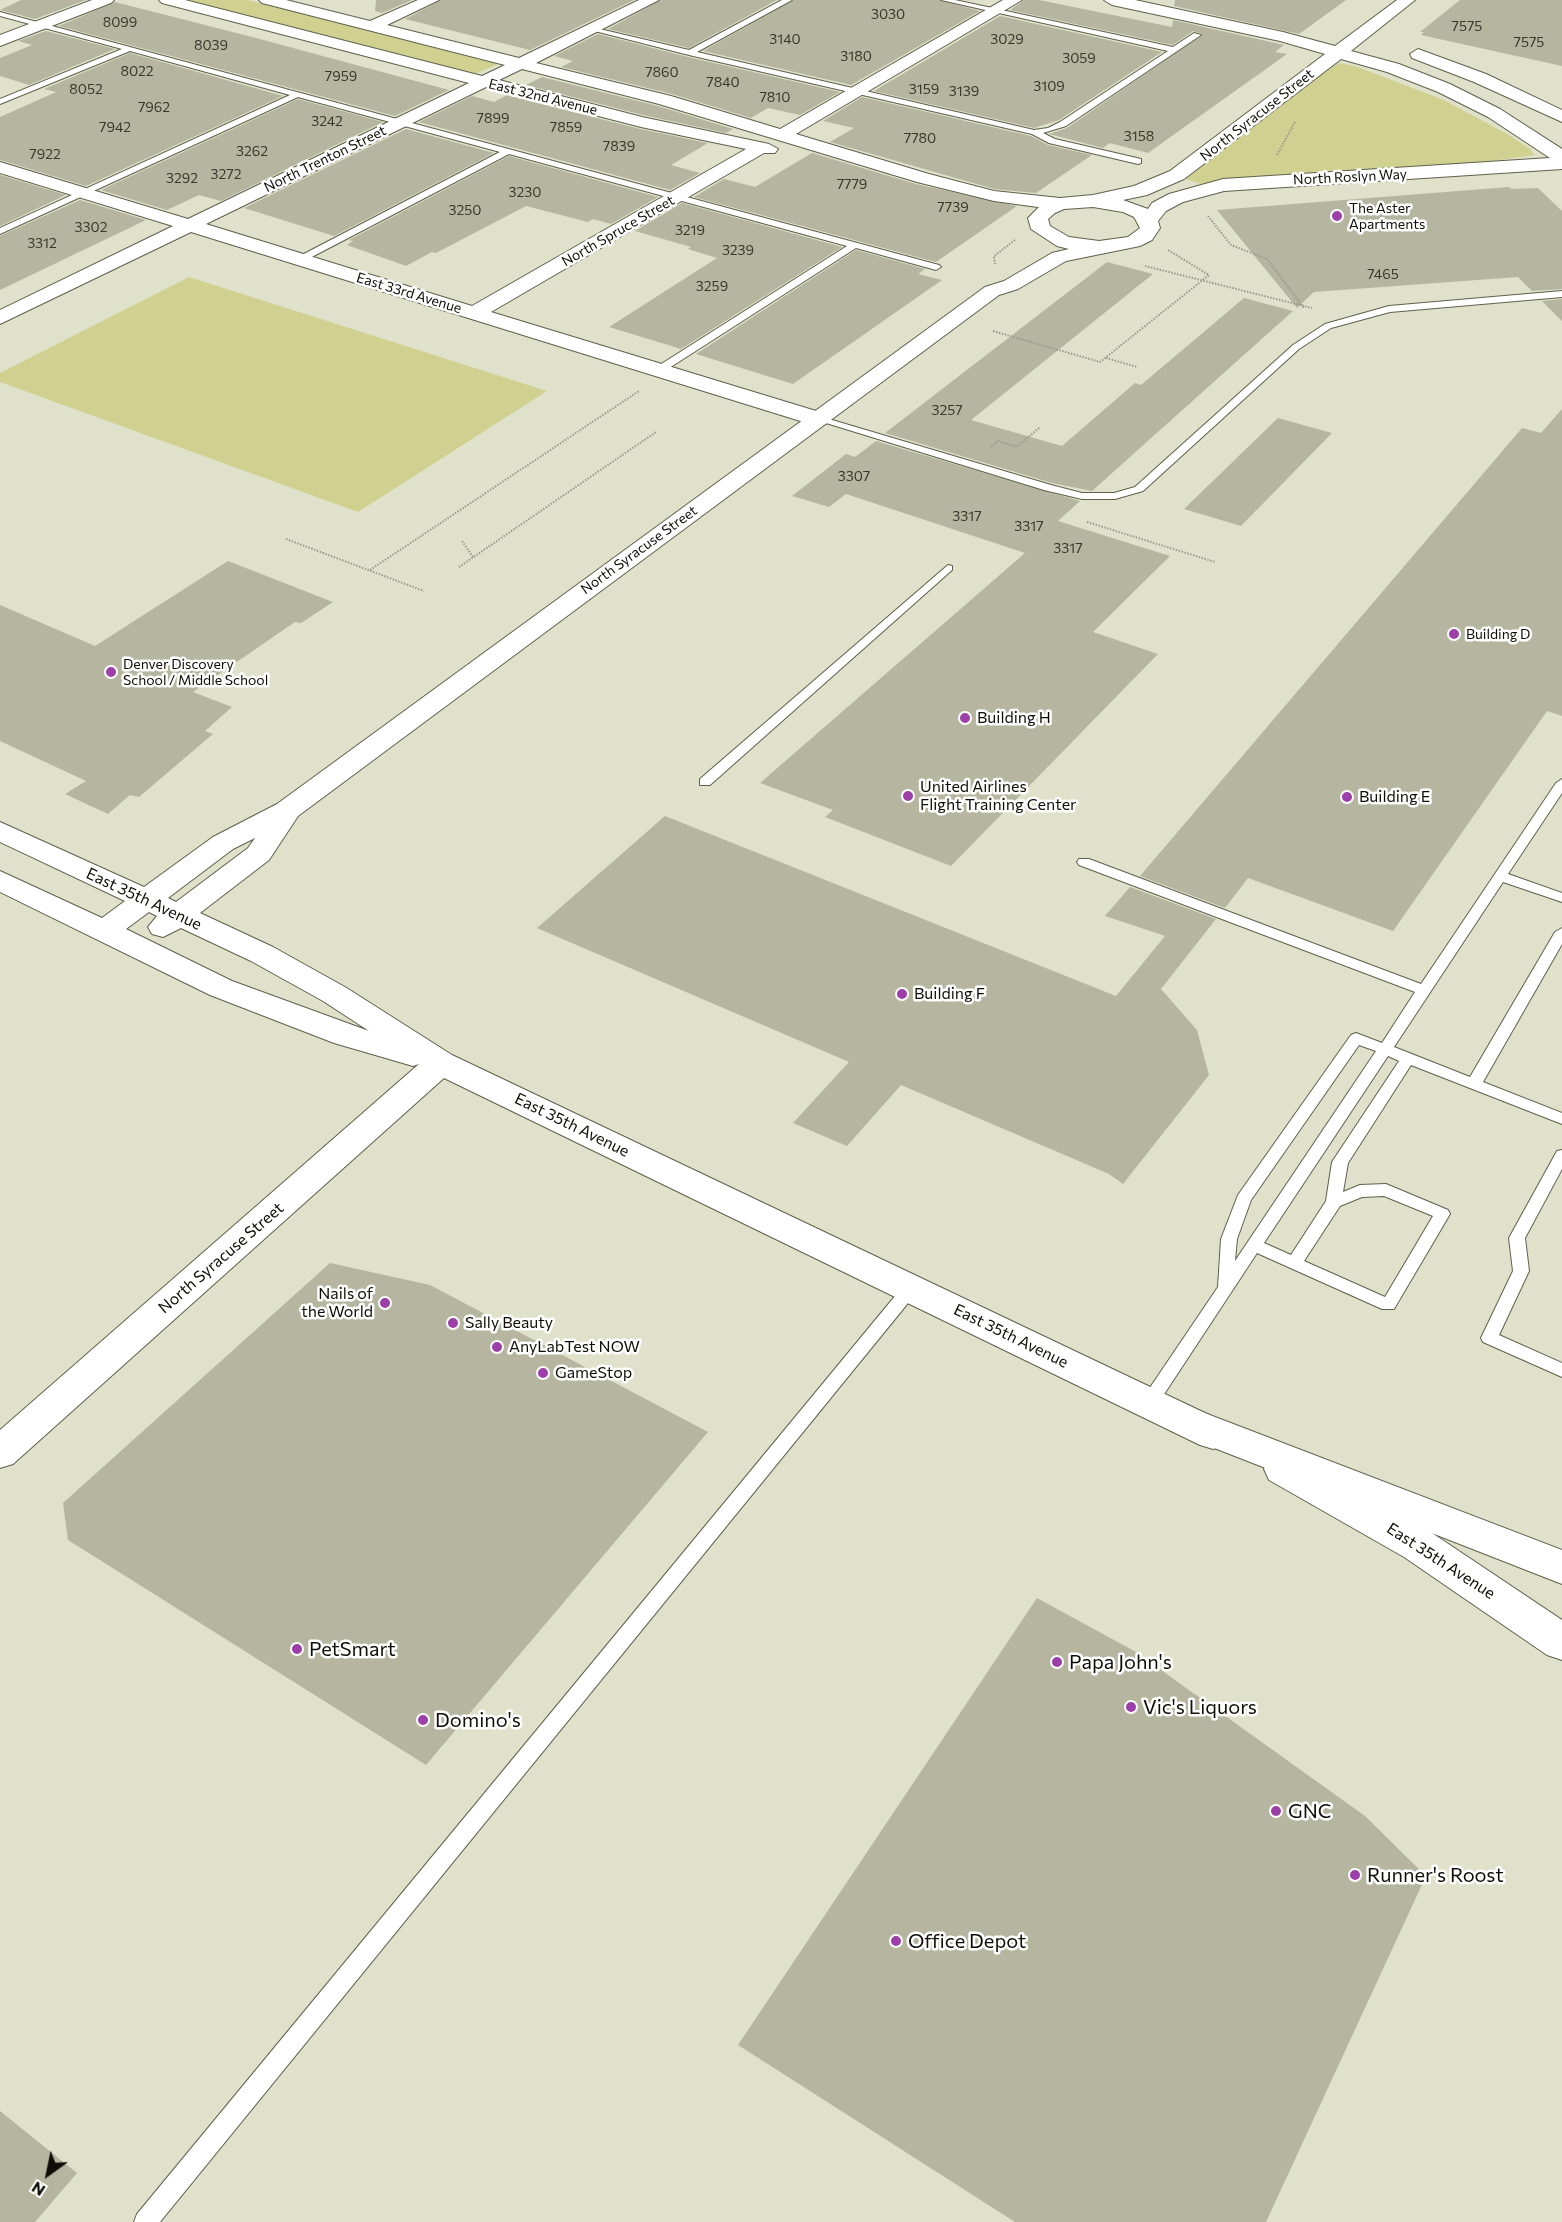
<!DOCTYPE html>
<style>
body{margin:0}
#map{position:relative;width:1562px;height:2222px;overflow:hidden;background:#e0e1ca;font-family:Commissioner,sans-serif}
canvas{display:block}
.north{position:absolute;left:18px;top:2144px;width:60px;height:60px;-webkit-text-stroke:4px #fff;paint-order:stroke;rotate:213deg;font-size:16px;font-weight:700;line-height:24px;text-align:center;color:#0e0e07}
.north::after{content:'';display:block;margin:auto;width:21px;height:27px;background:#0e0e07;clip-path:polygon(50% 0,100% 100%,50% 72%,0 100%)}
</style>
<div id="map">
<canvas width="1562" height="2222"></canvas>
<div class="north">N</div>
</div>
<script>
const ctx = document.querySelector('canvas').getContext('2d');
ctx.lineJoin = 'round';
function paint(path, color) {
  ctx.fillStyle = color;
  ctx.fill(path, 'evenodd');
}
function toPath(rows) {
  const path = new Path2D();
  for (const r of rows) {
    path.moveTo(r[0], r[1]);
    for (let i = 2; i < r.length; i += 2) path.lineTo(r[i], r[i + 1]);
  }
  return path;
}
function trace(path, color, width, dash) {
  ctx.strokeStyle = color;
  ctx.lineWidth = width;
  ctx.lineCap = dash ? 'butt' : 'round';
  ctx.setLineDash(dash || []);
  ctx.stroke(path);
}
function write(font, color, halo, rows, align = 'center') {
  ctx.font = font + ' Commissioner,sans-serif';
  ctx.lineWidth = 5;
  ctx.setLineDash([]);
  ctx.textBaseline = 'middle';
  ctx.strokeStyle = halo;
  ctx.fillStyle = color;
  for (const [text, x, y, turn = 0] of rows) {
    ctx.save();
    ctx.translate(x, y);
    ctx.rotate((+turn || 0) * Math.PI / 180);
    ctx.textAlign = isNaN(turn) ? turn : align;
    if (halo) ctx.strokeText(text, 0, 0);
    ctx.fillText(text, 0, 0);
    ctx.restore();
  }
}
paint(toPath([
 [184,0,248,0,498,64,475,74],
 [1339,63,1355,66,1444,100,1509,135,1530,149,1534,155,1485,162,1233,178,1201,184,1186,179,1289,96],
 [189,277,547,391,358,512,0,382,0,373]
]), '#d0d190');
paint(toPath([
 [21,0,86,0,35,19,0,10],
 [376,0,412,0,382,13,375,11],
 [441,0,634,0,530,50,405,19],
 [661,0,777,0,689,48,608,29],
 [794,0,939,0,980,11,851,85,703,51],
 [1024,0,1039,0,1172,27,1173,20,1284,45,1275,52,1287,54,1148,153,1110,143,1103,148,1049,134,1067,128,1203,34,1193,31,1173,45,1010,10],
 [1175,0,1346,0,1299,34,1174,6],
 [1460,0,1562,0,1562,66,1421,35,1424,32,1420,32],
 [115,2,256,38,449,90,395,116,59,26],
 [1000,16,1162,52,1059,120,1034,128,874,91],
 [46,31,115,49,29,85,0,76,0,58,32,45,18,41],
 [598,34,688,57,840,92,800,115,768,108,751,118,672,94,561,67,573,61,554,56],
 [130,53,283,96,86,186,0,160,0,117,56,92,44,89],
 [542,77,658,106,733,129,726,133,643,115,526,85],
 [507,95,640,129,708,143,671,165,700,173,670,190,419,122,472,96,494,102],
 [862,97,1031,136,1048,145,1092,155,1036,193,994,189,830,142,854,128,823,121],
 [298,99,383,122,221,201,199,195,167,210,101,190],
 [406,129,494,153,334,236,244,208],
 [812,153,916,184,1017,206,936,262,694,197,724,179,755,187],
 [509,156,658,197,611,224,593,219,588,222,526,206,436,253,432,252,406,266,347,245,353,241,349,240],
 [0,175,66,195,0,226],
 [1509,187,1512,189,1538,188,1562,211,1562,289,1532,291,1518,277,1314,292,1297,308,1217,210],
 [80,200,146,220,0,290,0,236],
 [682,203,842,247,681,349,609,327,717,258,688,249,691,247,635,231],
 [856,250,925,269,918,274,942,280,793,384,696,354],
 [1107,262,1153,274,971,420,1062,446,1135,383,1141,385,1244,298,1293,311,1092,491,1052,483,885,433],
 [1562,299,1562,321,1542,301],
 [1562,409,1562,716,1547,711,1393,931,1248,878,1225,908,1140,876,1522,428,1541,433],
 [1278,418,1332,433,1241,526,1184,509],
 [876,441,1080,501,1058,521,1170,556,1093,632,1158,654,951,866,825,817,833,810,760,783,1025,553,846,494,829,507,792,496,846,454,855,457],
 [228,561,333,602,301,623,295,622,193,692,232,707,205,731,213,734,139,797,130,795,108,814,65,794,86,781,0,741,0,605,95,646],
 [665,816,1116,996,1165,936,1105,916,1130,887,1216,919,1161,989,1197,1030,1209,1075,1123,1184,1109,1174,901,1085,847,1146,793,1123,849,1062,537,928],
 [330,1263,430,1285,708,1432,426,1765,68,1540,63,1503],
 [1037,1598,1136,1652,1365,1816,1426,1876,1266,2222,1015,2222,738,2045],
 [0,2111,77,2173,35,2222,0,2222]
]), '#b6b6a0');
const lane = toPath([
 [782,0,792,0,697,52,1034,130,1048,128,1060,122,1168,51,941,0,955,0,1173,47,1194,33,1201,35,1066,126,1043,133,1055,139,1141,159,1141,163,1138,164,1049,143,1032,134,689,55,587,29,591,27,689,50,782,0],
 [0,12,939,265,941,267,936,270,856,248,663,372,655,372,655,368,847,246,509,154,304,261,298,261,298,257,500,152,298,97,0,234,0,228,290,95,130,51,0,104,0,99,122,49,0,16,0,12],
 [1562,291,1562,297,1390,312,1331,328,1299,349,1143,491,1115,499,1082,499,1044,490,813,419,822,417,1051,485,1082,493,1114,493,1135,487,1293,345,1325,324,1389,306,1562,291],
 [948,565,952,566,952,570,710,785,700,785,700,779,948,565],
 [1562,779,1562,793,1508,874,1562,893,1562,902,1503,882,1394,1047,1470,1077,1555,932,1562,928,1562,944,1483,1082,1562,1113,1562,1124,1411,1065,1348,1163,1343,1192,1360,1185,1386,1184,1448,1210,1450,1214,1394,1309,1382,1309,1257,1253,1155,1408,1149,1410,1143,1408,1140,1403,1143,1398,1218,1287,1221,1239,1238,1195,1351,1035,1356,1033,1382,1043,1415,992,1079,865,1077,862,1079,859,1089,859,1421,984,1556,783,1562,779],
 [1359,1045,1376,1051,1235,1261,1237,1239,1251,1200,1359,1045],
 [1388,1056,1399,1061,1332,1162,1326,1201,1291,1255,1264,1243,1388,1056],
 [1384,1196,1433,1216,1385,1297,1304,1261,1340,1206,1362,1197,1384,1196],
 [1562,1150,1562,1169,1525,1238,1529,1271,1499,1335,1562,1363,1562,1377,1483,1342,1481,1338,1513,1271,1509,1238,1557,1151,1562,1150],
 [911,1282,917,1284,919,1288,917,1292,160,2222,134,2222,137,2214,905,1284,911,1282]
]);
const street = toPath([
 [92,0,114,0,111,3,0,46,0,35,92,0],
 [159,0,185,0,482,76,505,65,262,3,259,0,286,0,370,21,418,0,439,0,387,25,519,58,639,0,659,0,536,63,671,96,780,129,1003,0,1022,0,796,134,929,174,994,191,1060,198,1069,204,1060,210,994,201,917,182,659,104,522,69,499,80,642,117,769,144,778,149,775,153,764,153,491,312,826,414,829,419,826,424,810,424,191,232,0,324,0,310,173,226,0,173,0,162,188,219,469,83,162,3,159,0],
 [486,87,641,127,746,149,472,306,206,224,486,87]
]);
const secondary = toPath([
 [1104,0,1135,0,1283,32,1335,46,1397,0,1415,0,1351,51,1399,64,1450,84,1500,109,1562,149,1562,169,1224,191,1183,202,1166,211,1158,221,1160,228,1152,240,1140,246,1066,261,1018,289,999,295,298,816,269,860,200,913,273,947,345,987,452,1055,1226,1423,1232,1434,1226,1445,1213,1449,1200,1445,444,1078,13,1464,0,1468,0,1430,419,1064,413,1066,334,1043,210,995,0,892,0,871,102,918,125,901,0,842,0,822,144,887,213,837,277,804,985,287,1004,281,1052,253,1069,249,1057,246,1031,229,1028,218,1041,205,1060,198,1093,195,1134,186,1170,171,1325,54,1280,41,1112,5,1104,0],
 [1341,59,1387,72,1438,92,1488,117,1550,158,1223,179,1169,194,1152,203,1148,209,1123,200,1147,195,1184,179,1341,59],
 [1093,207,1123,212,1134,217,1140,228,1128,237,1099,241,1069,237,1050,226,1048,219,1055,213,1064,209,1093,207],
 [255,838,248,848,176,902,168,898,233,849,255,838],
 [149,912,157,916,148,927,152,934,163,937,181,928,251,961,323,1001,369,1031,232,981,126,929,149,912],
 [1418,49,1486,74,1562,110,1562,122,1474,82,1412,58,1410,54,1418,49],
 [1283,1453,1297,1458,1432,1533,1562,1620,1562,1660,1547,1655,1404,1557,1269,1480,1264,1469,1269,1458,1283,1453]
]);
const primary = toPath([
 [1189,1407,1562,1550,1562,1584,1176,1433,1170,1422,1176,1411,1189,1407]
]);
trace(lane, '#5f604c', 2);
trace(street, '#5f604c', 2);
trace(secondary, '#5f604c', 2);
trace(primary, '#5f604c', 2);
trace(toPath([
 [1277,155,1295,122],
 [1208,216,1231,245,1267,259,1304,308],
 [995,264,994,256,1015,240],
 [1145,266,1312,308],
 [993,331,1100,362,1209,275,1168,250],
 [1106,358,1137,367],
 [991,447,998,441,1017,447,1040,427],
 [1087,522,1215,562],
 [286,539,424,591],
 [462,541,473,557],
 [459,567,656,432],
 [370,570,639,391]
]), '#9a9a89', 2, [1.5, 1.5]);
paint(lane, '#fff');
paint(street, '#fff');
paint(secondary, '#fff');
paint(primary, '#fff');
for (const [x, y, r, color] of [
 [1337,216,6,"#9d3fa9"],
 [1454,634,6,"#9d3fa9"],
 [111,672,6,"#9d3fa9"],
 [965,718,6,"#9d3fa9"],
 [908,796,6,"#9d3fa9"],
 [1347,797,6,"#9d3fa9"],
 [902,994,6,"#9d3fa9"],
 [385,1303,6,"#9d3fa9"],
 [453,1323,6,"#9d3fa9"],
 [497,1347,6,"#9d3fa9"],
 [543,1373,6,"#9d3fa9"],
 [297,1649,6,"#9d3fa9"],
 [1057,1662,6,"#9d3fa9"],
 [1131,1707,6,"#9d3fa9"],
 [423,1720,6,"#9d3fa9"],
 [1276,1811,6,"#9d3fa9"],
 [1355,1875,6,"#9d3fa9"],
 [896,1941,6,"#9d3fa9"]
]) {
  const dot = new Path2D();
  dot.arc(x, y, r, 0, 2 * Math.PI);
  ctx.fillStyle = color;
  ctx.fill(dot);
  trace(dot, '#fff', 2);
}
write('14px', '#38382d', null, [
 ["3030",888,14],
 ["8099",120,22],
 ["7575",1467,26],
 ["3140",785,39],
 ["3029",1007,39],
 ["7575",1529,42],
 ["8039",211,45],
 ["3180",856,56],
 ["3059",1079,58],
 ["8022",137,71],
 ["7860",662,72],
 ["7959",341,76],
 ["7840",723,82],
 ["3109",1049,86],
 ["8052",86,89],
 ["3159",924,89],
 ["3139",964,91],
 ["7810",775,97],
 ["7962",154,107],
 ["7899",493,118],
 ["3242",327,121],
 ["7942",115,127],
 ["7859",566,127],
 ["3158",1139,136],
 ["7780",920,138],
 ["7839",619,146],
 ["3262",252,151],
 ["7922",45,154],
 ["3272",226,174],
 ["3292",182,178],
 ["7779",852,184],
 ["3230",525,192],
 ["7739",953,207],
 ["3250",465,210],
 ["3302",91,227],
 ["3219",690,230],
 ["3312",42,243],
 ["3239",738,250],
 ["7465",1383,274],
 ["3259",712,286],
 ["3257",947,410],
 ["3307",854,476],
 ["3317",967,516],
 ["3317",1029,526],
 ["3317",1068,548]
]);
write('14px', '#0e0e07', '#fff', [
 ["East 32nd Avenue",543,97,14],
 ["North Syracuse Street",1257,115,-38],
 ["North Trenton Street",325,159,-26],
 ["North Roslyn Way",1350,177,-3],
 ["North Spruce Street",618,231,-30],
 ["East 33rd Avenue",409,293,17],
 ["North Syracuse Street",639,550,-36]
]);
write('14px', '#0e0e07', '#fff', [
 ["The Aster",1349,208],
 ["Apartments",1349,224],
 ["Building D",1466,634],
 ["Denver Discovery",123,664],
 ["School / Middle School",123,680]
], 'left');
write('16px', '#0e0e07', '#fff', [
 ["Building H",977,718],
 ["United Airlines",920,787],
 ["Flight Training Center",920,805],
 ["Building E",1359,797],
 ["Building F",914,994],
 ["Nails of",373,1294,"right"],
 ["the World",373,1312,"right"],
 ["Sally Beauty",465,1323],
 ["AnyLabTest NOW",509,1347],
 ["GameStop",555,1373]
], 'left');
write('16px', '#0e0e07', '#fff', [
 ["East 35th Avenue",144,899,25],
 ["East 35th Avenue",572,1125,26],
 ["North Syracuse Street",221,1258,-41],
 ["East 35th Avenue",1011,1336,26],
 ["East 35th Avenue",1441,1561,33]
]);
write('20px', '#0e0e07', '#fff', [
 ["PetSmart",309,1649],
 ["Papa John's",1069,1662],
 ["Vic's Liquors",1143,1707],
 ["Domino's",435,1720],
 ["GNC",1288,1811],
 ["Runner's Roost",1367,1875],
 ["Office Depot",908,1941]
], 'left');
</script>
